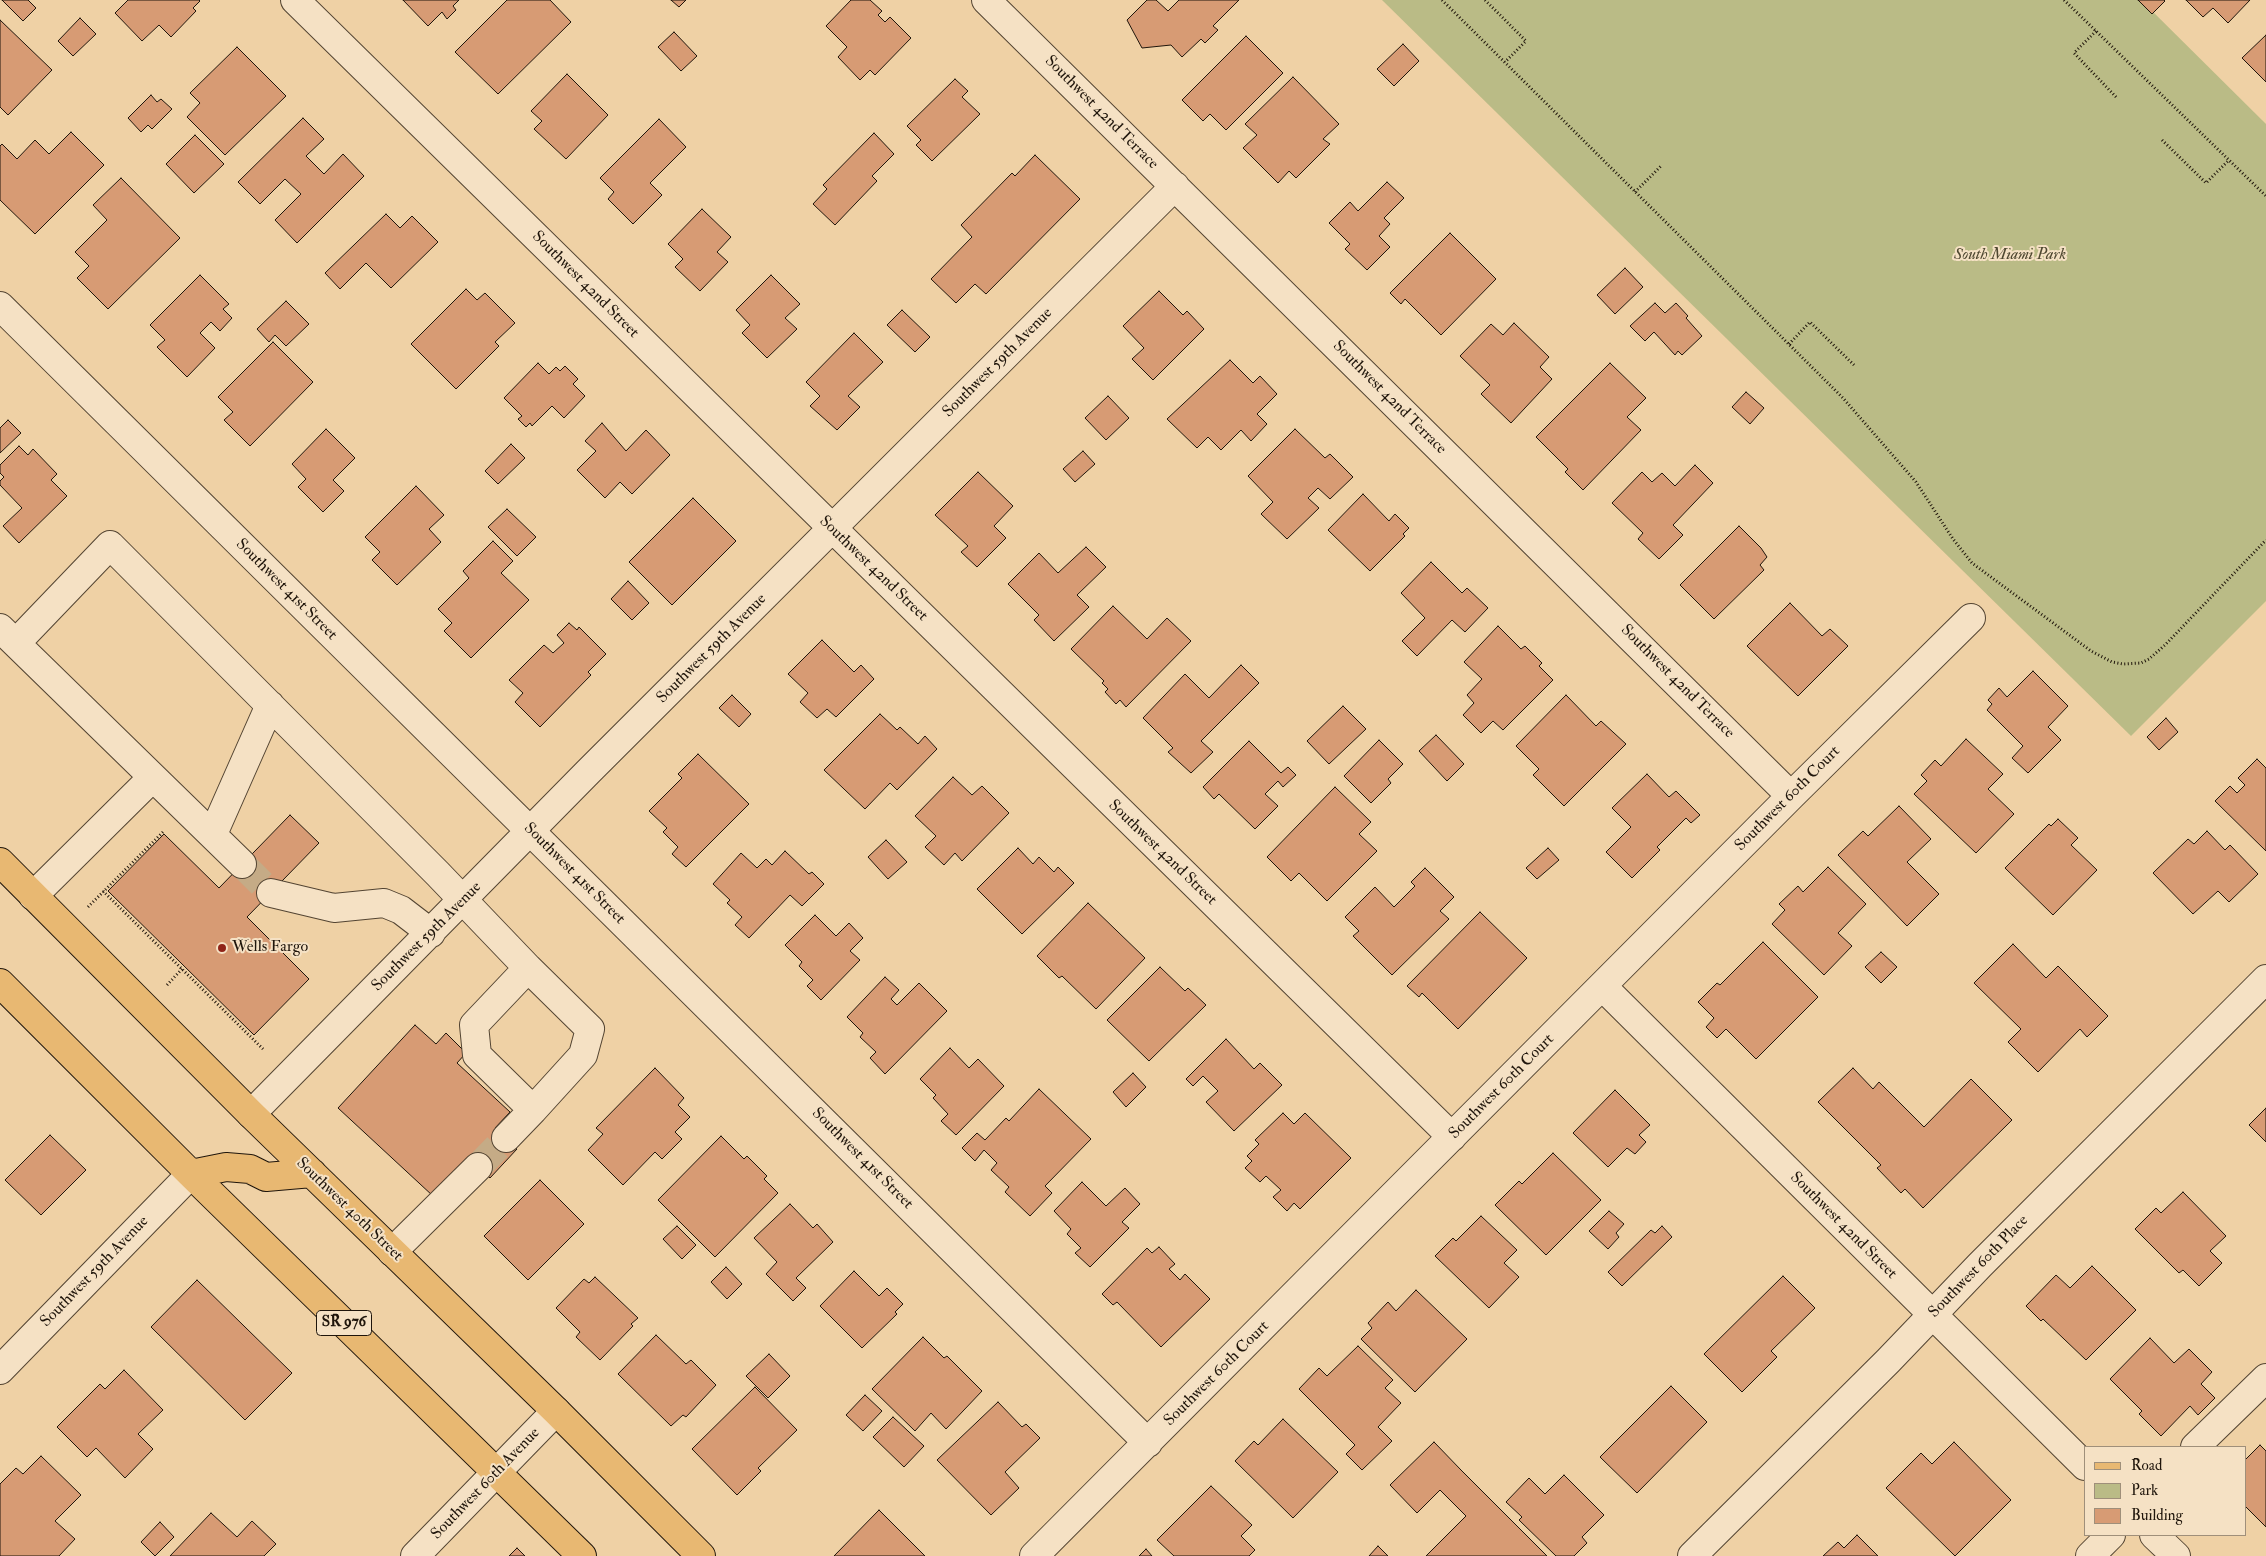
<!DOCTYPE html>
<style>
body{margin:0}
#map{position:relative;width:2266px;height:1556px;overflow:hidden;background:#efd1a5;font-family:"IM FELL Double Pica",serif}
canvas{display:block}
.legend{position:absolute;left:2084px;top:1446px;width:162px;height:90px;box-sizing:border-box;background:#f5e1c4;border:1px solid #9f8f7a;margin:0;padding:6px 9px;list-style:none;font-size:15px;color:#1f150b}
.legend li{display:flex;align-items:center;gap:10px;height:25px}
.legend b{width:25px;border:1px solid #9f8f7a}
</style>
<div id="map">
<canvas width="2266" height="1556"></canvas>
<ul class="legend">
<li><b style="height:6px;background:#e8b872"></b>Road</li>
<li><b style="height:14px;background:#babb86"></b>Park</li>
<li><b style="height:14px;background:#d79b74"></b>Building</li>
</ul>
</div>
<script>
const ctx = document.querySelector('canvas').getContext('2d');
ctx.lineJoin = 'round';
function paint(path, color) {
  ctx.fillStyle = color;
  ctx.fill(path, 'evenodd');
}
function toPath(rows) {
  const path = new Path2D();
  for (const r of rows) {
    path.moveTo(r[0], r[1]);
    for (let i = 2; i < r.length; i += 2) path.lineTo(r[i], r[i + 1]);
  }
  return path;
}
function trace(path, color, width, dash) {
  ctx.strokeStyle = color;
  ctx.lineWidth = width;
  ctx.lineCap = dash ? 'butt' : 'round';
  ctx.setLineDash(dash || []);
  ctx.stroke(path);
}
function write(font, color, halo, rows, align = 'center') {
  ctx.font = font + ' "IM FELL Double Pica",serif';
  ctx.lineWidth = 4;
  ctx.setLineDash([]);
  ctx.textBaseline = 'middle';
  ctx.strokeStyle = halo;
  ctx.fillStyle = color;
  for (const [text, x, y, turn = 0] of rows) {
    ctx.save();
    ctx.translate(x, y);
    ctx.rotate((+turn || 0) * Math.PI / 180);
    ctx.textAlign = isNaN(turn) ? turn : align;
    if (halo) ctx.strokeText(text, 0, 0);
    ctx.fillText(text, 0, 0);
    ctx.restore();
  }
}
paint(toPath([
 [1382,0,2141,0,2266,124,2266,601,2131,736]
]), '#babb86');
const building = toPath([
 [2,0,28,0,36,8,23,21,2,0],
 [128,0,199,0,200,1,193,8,196,11,171,37,159,25,142,41,115,13,128,0],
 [403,0,459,0,453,6,456,10,447,19,442,12,428,26,403,0],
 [507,0,550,0,571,22,498,94,455,52,507,0],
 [671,0,686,0,679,7,671,0],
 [851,0,870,0,882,11,878,15,885,22,890,17,911,38,875,75,870,70,860,80,838,57,847,47,826,26,851,0],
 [1147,0,1156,0,1168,11,1179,0,1239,0,1213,26,1218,30,1205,43,1201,39,1182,57,1171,45,1142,48,1127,20,1147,0],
 [2138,0,2164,0,2165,1,2152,14,2138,0],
 [2186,0,2250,0,2228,23,2213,8,2203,17,2186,0],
 [80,18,96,34,73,56,58,41,80,18],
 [0,20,52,70,8,115,0,107,0,20],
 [674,32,697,56,681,71,658,47,674,32],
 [2266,35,2266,82,2242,58,2266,35],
 [1246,36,1283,73,1226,130,1210,114,1203,121,1182,100,1246,36],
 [1403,44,1419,61,1394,86,1377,69,1403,44],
 [237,47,286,96,225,155,187,117,200,103,190,93,237,47],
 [567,74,608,115,566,159,534,129,542,121,531,111,567,74],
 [1293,77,1339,124,1323,139,1330,144,1296,178,1289,171,1278,183,1243,148,1257,135,1245,124,1293,77],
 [955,79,968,91,962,97,980,114,932,161,916,145,921,140,907,126,955,79],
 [151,95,157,102,161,99,172,109,152,129,148,125,141,132,128,118,151,95],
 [303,118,324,139,306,156,324,174,343,154,364,176,297,243,275,220,301,194,285,179,260,204,238,182,303,118],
 [659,119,686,147,650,183,662,195,633,224,608,199,614,192,600,178,659,119],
 [71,132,104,165,35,234,0,200,0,146,2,144,17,159,35,140,49,154,71,132],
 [874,133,894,154,872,176,877,181,835,225,813,204,827,189,823,185,874,133],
 [195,135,224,164,194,193,166,164,195,135],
 [1035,155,1080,199,986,294,975,284,956,303,931,279,972,237,961,225,1012,173,1015,176,1035,155],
 [121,178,180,238,108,309,77,278,89,266,75,252,107,220,93,205,121,178],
 [1387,182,1404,198,1384,218,1390,224,1379,236,1390,247,1367,270,1345,249,1350,244,1329,223,1350,202,1358,211,1387,182],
 [702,209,731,237,717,252,728,262,700,291,675,267,683,259,668,244,702,209],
 [386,214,400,228,412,216,438,242,391,288,366,263,340,289,325,273,386,214],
 [1450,233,1496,279,1441,335,1405,299,1401,304,1390,293,1450,233],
 [1625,268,1643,287,1615,314,1597,295,1625,268],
 [200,275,229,304,223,309,232,318,220,331,211,322,200,333,215,348,187,377,157,347,165,340,150,325,200,275],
 [771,275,800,304,785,318,797,329,767,358,742,333,750,325,736,310,771,275],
 [466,289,477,300,485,293,515,323,495,342,499,346,456,389,411,344,466,289],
 [1159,291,1183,315,1187,311,1204,329,1153,380,1132,359,1144,348,1123,326,1159,291],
 [286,301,309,324,286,346,275,335,269,342,257,329,286,301],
 [1655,303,1665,313,1676,303,1688,316,1686,318,1702,336,1682,355,1678,351,1675,355,1654,332,1645,341,1630,326,1655,303],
 [902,310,930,337,915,352,887,325,902,310],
 [1514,323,1549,357,1540,367,1552,379,1511,423,1481,394,1490,385,1460,356,1491,324,1503,335,1514,323],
 [854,333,883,362,848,396,860,407,837,430,810,406,820,396,806,382,854,333],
 [273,342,313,382,250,446,224,420,233,412,218,397,273,342],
 [1230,360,1253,383,1260,376,1277,394,1257,414,1267,424,1251,441,1241,430,1221,450,1208,437,1197,448,1167,419,1230,360],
 [538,363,549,374,556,367,560,371,565,366,578,379,573,384,585,396,564,418,552,406,532,426,530,423,526,427,518,419,522,416,504,398,538,363],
 [1610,363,1646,398,1627,417,1641,430,1583,490,1565,472,1568,469,1536,437,1610,363],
 [1746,392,1764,408,1750,424,1732,407,1746,392],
 [1108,396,1129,418,1106,440,1085,418,1108,396],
 [8,420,21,433,0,453,0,428,8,420],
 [602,423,626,451,646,430,670,455,632,494,620,482,605,498,577,470,596,451,585,441,602,423],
 [326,429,355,458,333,480,344,491,323,512,298,487,306,479,292,464,326,429],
 [1295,429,1325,458,1330,454,1353,477,1330,499,1318,488,1308,498,1319,508,1287,539,1261,514,1273,502,1248,476,1295,429],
 [511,444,525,458,498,484,485,471,511,444],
 [19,446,28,455,33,449,57,474,51,480,67,496,19,543,3,526,22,508,0,485,0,481,4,477,0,473,0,465,19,446],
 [1083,451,1095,464,1075,482,1063,469,1083,451],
 [1695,465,1713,483,1673,525,1683,535,1659,559,1638,539,1643,533,1612,503,1642,472,1652,482,1662,473,1675,486,1695,465],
 [978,472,1013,506,994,526,1006,538,977,567,961,552,968,546,935,515,978,472],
 [416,486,444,515,429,529,441,542,397,585,372,560,380,552,365,537,416,486],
 [1363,494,1389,521,1395,514,1409,528,1403,534,1405,536,1370,571,1328,530,1363,494],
 [693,498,736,541,672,605,629,562,693,498],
 [507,509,536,537,517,556,488,527,507,509],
 [1739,526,1761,548,1767,557,1760,565,1764,570,1714,619,1680,585,1739,526],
 [493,541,513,561,501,573,529,600,471,658,444,631,452,623,438,609,469,578,463,571,493,541],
 [1086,547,1106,567,1077,595,1089,607,1054,641,1034,620,1039,615,1008,584,1039,553,1058,573,1086,547],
 [1431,562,1462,593,1467,588,1488,608,1465,632,1452,620,1417,656,1402,641,1425,618,1401,593,1431,562],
 [628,581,649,603,632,620,611,599,628,581],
 [1790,603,1822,636,1830,629,1848,646,1798,696,1747,646,1790,603],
 [1113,606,1147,639,1167,618,1191,641,1126,707,1120,700,1116,704,1105,692,1108,689,1102,683,1104,681,1071,649,1113,606],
 [569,623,577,630,579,627,606,654,588,672,591,675,540,727,515,702,523,693,509,680,544,645,553,653,564,643,557,635,569,623],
 [1498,626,1521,649,1525,646,1542,663,1539,666,1553,680,1503,730,1493,721,1481,733,1463,715,1474,703,1467,695,1482,679,1464,662,1498,626],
 [822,640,854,672,861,665,874,679,836,717,827,709,817,718,800,702,808,693,788,674,822,640],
 [1241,665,1259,683,1201,741,1213,752,1191,773,1168,752,1173,748,1143,718,1185,674,1209,698,1241,665],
 [2033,671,2068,706,2048,727,2061,740,2028,773,2012,758,2023,746,1987,710,1992,704,1988,700,1999,688,2007,697,2033,671],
 [732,695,751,714,739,727,719,708,732,695],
 [1566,695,1596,726,1601,721,1626,744,1564,806,1533,775,1539,769,1516,746,1566,695],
 [1343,706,1366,729,1329,764,1307,741,1343,706],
 [880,714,897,730,900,727,918,744,925,736,937,749,897,790,890,783,865,809,824,770,880,714],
 [2166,718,2178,732,2159,750,2147,737,2166,718],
 [1436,735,1464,764,1447,781,1419,751,1436,735],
 [1966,739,2003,774,1988,789,2014,814,1976,853,1914,794,1927,781,1921,775,1935,760,1941,766,1966,739],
 [1379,740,1403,764,1388,779,1391,783,1371,803,1344,776,1379,740],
 [1249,741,1281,773,1288,767,1296,775,1283,787,1278,781,1265,794,1278,806,1255,829,1219,794,1214,799,1203,787,1249,741],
 [698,754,749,804,686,867,672,854,678,847,663,832,667,828,649,811,682,778,678,774,698,754],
 [2257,759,2266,768,2266,851,2215,801,2230,786,2237,793,2245,785,2238,778,2257,759],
 [1647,774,1669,797,1676,791,1700,815,1691,823,1686,818,1657,847,1660,850,1632,878,1606,852,1631,827,1612,808,1647,774],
 [953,777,972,795,982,786,1009,813,962,861,955,853,944,865,925,847,936,836,915,816,953,777],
 [1335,787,1371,822,1359,834,1377,851,1327,901,1299,873,1291,881,1267,857,1335,787],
 [1899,806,1931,839,1907,862,1939,894,1907,926,1838,855,1863,831,1868,836,1899,806],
 [290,815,319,843,247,917,309,979,254,1035,108,891,164,834,219,888,290,815],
 [2058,819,2078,838,2071,845,2097,870,2053,915,2005,868,2049,824,2051,826,2058,819],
 [2207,831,2225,850,2230,845,2258,874,2229,902,2218,891,2193,914,2153,873,2188,839,2194,844,2207,831],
 [886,840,907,862,888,879,868,857,886,840],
 [1018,848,1033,864,1039,857,1054,872,1058,867,1074,883,1022,934,977,889,1018,848],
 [1548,848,1559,860,1537,879,1526,868,1548,848],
 [785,851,809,874,812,872,824,884,802,906,790,895,749,938,735,925,742,917,727,903,730,900,713,884,741,853,757,868,766,859,772,865,785,851],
 [1828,867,1866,904,1838,933,1852,946,1824,975,1772,924,1785,910,1779,904,1798,886,1803,892,1828,867],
 [1425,868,1454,897,1440,911,1449,919,1392,975,1353,936,1359,931,1345,917,1375,887,1394,907,1415,886,1411,882,1425,868],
 [1088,903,1145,958,1096,1009,1062,976,1059,978,1037,956,1088,903],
 [1480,912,1527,958,1458,1029,1422,993,1419,997,1407,986,1480,912],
 [815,915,836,936,849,923,863,938,850,951,860,960,821,1000,807,986,813,980,799,966,802,962,785,945,815,915],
 [1763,942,1818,997,1756,1059,1726,1029,1717,1038,1706,1027,1714,1018,1698,1002,1717,983,1720,985,1763,942],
 [2013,944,2046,978,2058,966,2108,1016,2087,1037,2080,1029,2038,1072,2008,1042,2021,1029,1974,983,2013,944],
 [1881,952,1897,967,1881,983,1865,967,1881,952],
 [1160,967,1185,991,1188,988,1206,1005,1149,1061,1107,1020,1160,967],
 [885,977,899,990,891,999,897,1005,919,983,947,1011,885,1074,870,1058,876,1052,860,1037,863,1033,847,1017,885,977],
 [415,1025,436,1044,446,1033,466,1053,457,1063,510,1112,495,1128,517,1149,490,1178,469,1158,433,1196,338,1108,415,1025],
 [1226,1039,1254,1069,1260,1063,1282,1085,1234,1131,1206,1102,1218,1091,1203,1076,1193,1086,1186,1079,1226,1039],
 [950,1048,969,1068,978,1059,1004,1086,956,1135,941,1121,948,1114,933,1098,936,1095,920,1079,950,1048],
 [655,1068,684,1098,678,1105,690,1117,675,1132,682,1139,662,1159,655,1152,623,1185,588,1150,603,1134,596,1128,655,1068],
 [1853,1068,1873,1089,1879,1082,1924,1127,1971,1079,2012,1120,1923,1208,1905,1189,1901,1193,1877,1168,1881,1165,1818,1102,1853,1068],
 [1133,1073,1146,1087,1126,1107,1113,1092,1133,1073],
 [1039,1089,1091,1139,1045,1186,1052,1193,1030,1216,1005,1192,1009,1187,991,1170,997,1163,984,1150,975,1161,962,1148,977,1133,985,1140,1006,1118,1009,1121,1039,1089],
 [1615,1090,1650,1125,1639,1135,1646,1142,1635,1154,1627,1148,1608,1167,1573,1133,1615,1090],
 [2266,1108,2266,1142,2249,1125,2266,1108],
 [1283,1113,1294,1124,1305,1113,1351,1158,1300,1209,1294,1203,1287,1211,1273,1197,1281,1190,1266,1176,1260,1182,1245,1168,1252,1161,1247,1156,1259,1144,1255,1140,1283,1113],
 [50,1135,86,1170,41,1215,5,1180,50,1135],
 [721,1136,744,1159,747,1156,767,1176,764,1179,778,1193,715,1257,658,1200,721,1136],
 [1553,1153,1601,1200,1546,1255,1495,1205,1519,1181,1522,1184,1553,1153],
 [540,1180,584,1224,528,1280,484,1236,540,1180],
 [1082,1182,1106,1206,1125,1188,1140,1204,1122,1222,1129,1228,1090,1267,1075,1253,1081,1248,1067,1234,1071,1229,1054,1211,1082,1182],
 [2183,1192,2226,1236,2210,1251,2222,1263,2199,1286,2183,1270,2179,1273,2135,1229,2156,1208,2161,1213,2183,1192],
 [790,1204,813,1228,817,1224,833,1242,796,1278,806,1288,793,1301,766,1274,777,1262,754,1238,790,1204],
 [1609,1211,1624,1224,1616,1233,1619,1237,1608,1249,1589,1231,1609,1211],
 [1481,1216,1517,1250,1504,1263,1519,1277,1489,1308,1435,1256,1453,1238,1456,1241,1481,1216],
 [677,1226,696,1245,682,1259,663,1239,677,1226],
 [1662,1226,1672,1237,1622,1286,1608,1272,1651,1230,1655,1233,1662,1226],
 [1159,1247,1175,1264,1169,1269,1180,1280,1185,1274,1210,1299,1161,1347,1117,1302,1113,1305,1102,1294,1147,1248,1152,1253,1159,1247],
 [2092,1266,2136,1310,2086,1360,2043,1319,2041,1321,2026,1306,2056,1275,2070,1288,2092,1266],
 [726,1267,742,1284,727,1299,711,1282,726,1267],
 [854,1271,879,1296,887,1288,903,1304,895,1312,897,1314,862,1348,820,1306,854,1271],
 [1783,1276,1815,1308,1771,1351,1777,1357,1742,1392,1704,1354,1783,1276],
 [595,1277,638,1318,631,1324,633,1326,600,1360,576,1337,580,1332,556,1308,584,1279,589,1283,595,1277],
 [197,1280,292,1373,245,1420,151,1327,197,1280],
 [1416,1290,1467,1339,1415,1392,1361,1339,1372,1328,1368,1323,1388,1302,1396,1311,1416,1290],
 [656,1335,686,1364,691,1360,716,1385,686,1417,683,1415,671,1426,618,1374,656,1335],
 [923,1337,944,1358,947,1356,982,1391,946,1429,931,1413,915,1431,872,1389,923,1337],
 [2150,1338,2174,1363,2189,1349,2212,1372,2201,1384,2215,1398,2198,1415,2190,1406,2161,1436,2139,1414,2142,1411,2110,1379,2150,1338],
 [1358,1346,1393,1380,1385,1388,1401,1403,1378,1427,1392,1441,1362,1470,1346,1454,1355,1445,1299,1389,1319,1368,1327,1376,1358,1346],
 [769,1354,790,1376,768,1398,746,1376,769,1354],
 [124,1370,163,1410,138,1434,153,1449,125,1478,96,1448,87,1457,57,1427,100,1384,105,1389,124,1370],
 [1671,1386,1707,1422,1637,1493,1600,1457,1671,1386],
 [755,1387,797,1430,758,1468,761,1471,737,1495,692,1449,755,1387],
 [865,1395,882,1411,863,1431,846,1415,865,1395],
 [998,1402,1022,1427,1026,1424,1040,1438,1005,1472,1019,1488,991,1515,937,1460,998,1402],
 [893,1417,924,1446,904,1467,873,1437,893,1417],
 [1283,1419,1338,1472,1293,1518,1235,1461,1254,1441,1258,1445,1283,1419],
 [1434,1442,1461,1470,1547,1556,1426,1556,1466,1516,1440,1490,1417,1513,1390,1485,1434,1442],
 [1954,1442,2011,1500,1955,1556,1886,1488,1921,1453,1932,1464,1954,1442],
 [2260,1445,2266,1451,2266,1527,2245,1506,2245,1460,2260,1445],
 [41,1456,81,1495,55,1521,75,1539,59,1556,0,1556,0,1484,16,1468,23,1474,41,1456],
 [1564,1475,1604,1515,1582,1537,1587,1543,1574,1556,1556,1556,1519,1520,1522,1517,1506,1502,1529,1478,1545,1494,1564,1475],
 [1211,1486,1252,1525,1241,1536,1255,1550,1249,1556,1174,1556,1157,1540,1211,1486],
 [879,1510,925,1556,834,1556,879,1510],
 [211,1513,237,1537,252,1521,276,1544,264,1556,170,1556,211,1513],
 [160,1522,174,1537,155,1556,141,1542,160,1522],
 [1857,1535,1878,1556,1823,1556,1838,1542,1844,1548,1857,1535],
 [1378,1546,1388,1556,1369,1556,1378,1546],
 [517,1548,525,1556,509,1556,517,1548],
 [1146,1549,1152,1556,1139,1556,1146,1549]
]);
paint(building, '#d79b74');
trace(building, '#1f150b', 1);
trace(toPath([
 [242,864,271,893],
 [478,1167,506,1138]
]), '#c5ab86', 28, [28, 14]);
const minor = toPath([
 [295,0,1452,1137],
 [986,0,1791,796],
 [0,306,1148,1443],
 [0,628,242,864],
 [16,643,110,545,438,874,528,968],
 [213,834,270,705],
 [271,893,334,908,384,903,401,910,431,933],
 [33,896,152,778],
 [1602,986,2085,1466],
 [251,1114,589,771,1175,186],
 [506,1138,533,1110,583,1055,590,1029,528,968,474,1025,477,1055,533,1110],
 [392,1252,478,1167],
 [0,1370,191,1174],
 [2195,1447,2266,1378],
 [2154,1535,2176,1556],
 [415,1556,556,1411],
 [1034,1556,1791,796,1971,618],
 [1692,1556,1888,1361,1980,1265,2266,979],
 [2090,1556,2111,1535]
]);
const major = toPath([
 [0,862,251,1114,556,1411,701,1556],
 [0,983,191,1174,582,1556],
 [191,1174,226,1167,250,1169,266,1177,312,1173]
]);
trace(minor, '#534432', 30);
trace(major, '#1f150b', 30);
trace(toPath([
 [1442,0,1843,398,1916,482,1953,539,1972,563,2091,651,2112,662,2123,664,2141,663,2149,659,2165,645,2266,540],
 [1485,0,1526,41,1505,62],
 [2064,0,2266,196],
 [2096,31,2074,53,2117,98],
 [2162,140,2206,183,2229,160],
 [1635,192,1661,166],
 [1789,344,1810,322,1854,365],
 [103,891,263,1049],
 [88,907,163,832],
 [167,985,182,969]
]), '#1f150b', 3, [1, 2.5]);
trace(minor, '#f5e1c4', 28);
trace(major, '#e8b872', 28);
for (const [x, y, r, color] of [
 [222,948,5,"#8f2418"]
]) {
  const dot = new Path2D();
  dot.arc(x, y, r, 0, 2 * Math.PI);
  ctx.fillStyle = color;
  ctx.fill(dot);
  trace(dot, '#f5e1c4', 2);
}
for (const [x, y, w] of [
 [344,1323,55]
]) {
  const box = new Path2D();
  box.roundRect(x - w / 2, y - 12.5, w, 25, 4);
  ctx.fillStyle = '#f5e1c4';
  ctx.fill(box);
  trace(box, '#1f150b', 1);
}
write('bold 15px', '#1f150b', null, [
 ["SR 976",344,1323]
]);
write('16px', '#1f150b', '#f5e1c4', [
 ["Southwest 42nd Terrace",1101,113,45],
 ["Southwest 42nd Street",585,285,45],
 ["Southwest 59th Avenue",998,363,-45],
 ["Southwest 42nd Terrace",1389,398,45],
 ["Southwest 42nd Street",873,569,44],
 ["Southwest 41st Street",286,590,45],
 ["Southwest 59th Avenue",712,649,-45],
 ["Southwest 42nd Terrace",1677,682,45],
 ["Southwest 60th Court",1788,799,-45],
 ["Southwest 42nd Street",1162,853,44],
 ["Southwest 41st Street",574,874,45],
 ["Southwest 59th Avenue",427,937,-45],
 ["Southwest 60th Court",1502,1087,-45],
 ["Southwest 41st Street",862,1159,45],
 ["Southwest 40th Street",349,1210,44],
 ["Southwest 42nd Street",1843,1226,45],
 ["Southwest 60th Place",1979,1267,-46],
 ["Southwest 59th Avenue",95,1272,-46],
 ["Southwest 60th Court",1217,1374,-45],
 ["Southwest 60th Avenue",486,1484,-46]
]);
write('italic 16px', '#4e4730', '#f5e1c4', [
 ["South Miami Park",2010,256]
]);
write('16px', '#1f150b', '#f5e1c4', [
 ["Wells Fargo",232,948]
], 'left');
</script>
